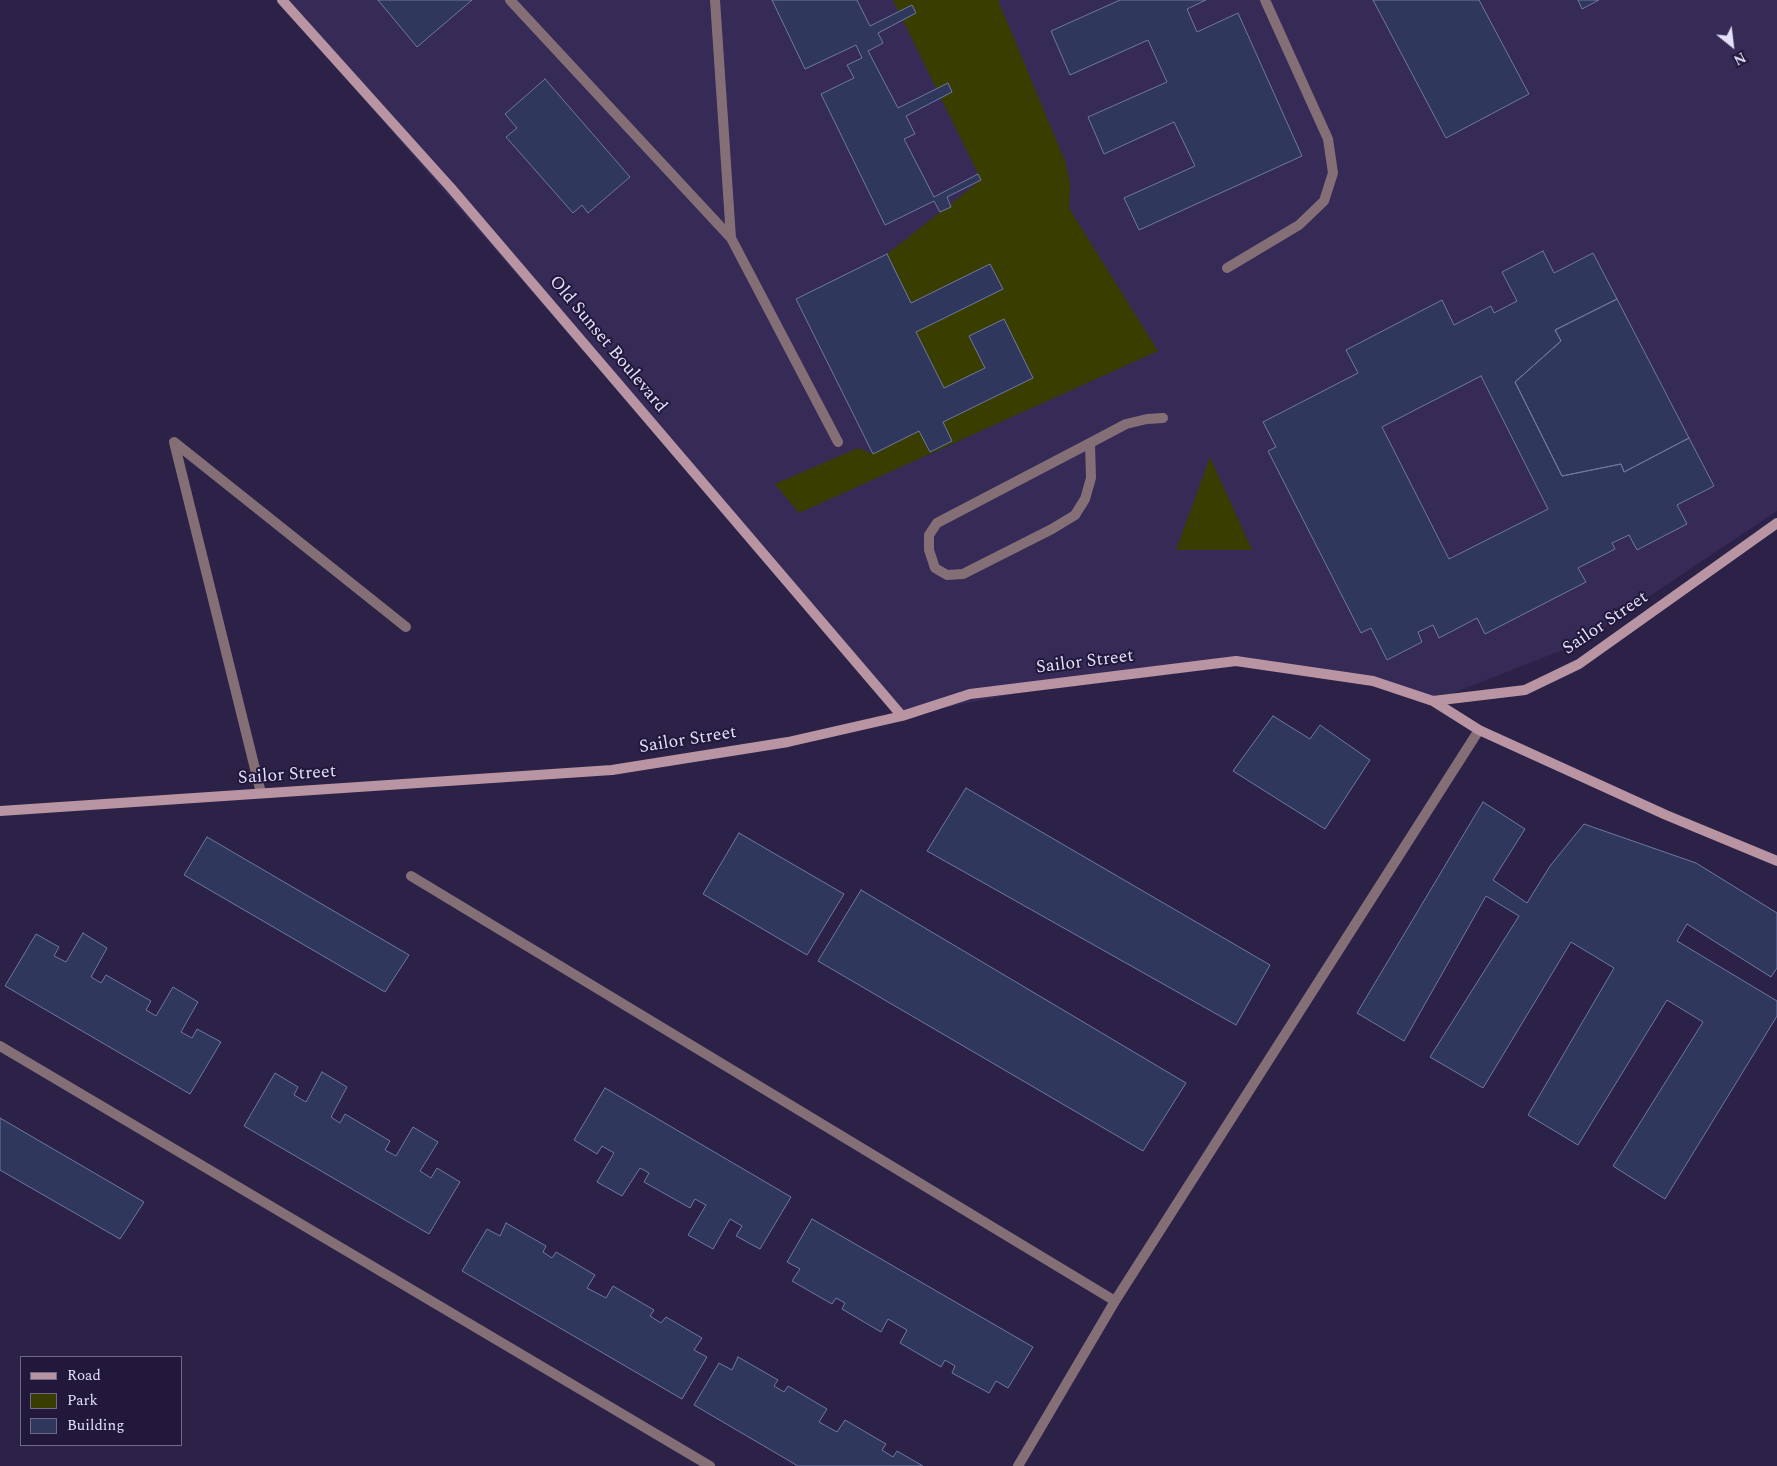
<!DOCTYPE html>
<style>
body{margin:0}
#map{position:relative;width:1777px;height:1466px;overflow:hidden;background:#2c2247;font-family:Spectral,serif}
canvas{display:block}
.legend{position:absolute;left:20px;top:1356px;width:162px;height:90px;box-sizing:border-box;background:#22183c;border:1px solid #706888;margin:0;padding:6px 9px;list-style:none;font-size:15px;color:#e5e0f9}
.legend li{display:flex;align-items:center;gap:10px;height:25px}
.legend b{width:25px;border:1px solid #706888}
.north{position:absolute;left:1707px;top:20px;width:50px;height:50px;-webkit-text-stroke:4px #22183c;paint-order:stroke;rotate:151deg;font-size:14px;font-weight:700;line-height:20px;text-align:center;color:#e5e0f9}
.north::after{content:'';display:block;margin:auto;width:18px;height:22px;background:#e5e0f9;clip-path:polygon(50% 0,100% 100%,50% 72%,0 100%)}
</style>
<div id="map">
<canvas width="1777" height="1466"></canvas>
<ul class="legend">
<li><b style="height:6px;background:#b995a3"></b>Road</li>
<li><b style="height:14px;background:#393d00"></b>Park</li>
<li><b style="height:14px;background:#2f375d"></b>Building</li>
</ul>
<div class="north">N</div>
</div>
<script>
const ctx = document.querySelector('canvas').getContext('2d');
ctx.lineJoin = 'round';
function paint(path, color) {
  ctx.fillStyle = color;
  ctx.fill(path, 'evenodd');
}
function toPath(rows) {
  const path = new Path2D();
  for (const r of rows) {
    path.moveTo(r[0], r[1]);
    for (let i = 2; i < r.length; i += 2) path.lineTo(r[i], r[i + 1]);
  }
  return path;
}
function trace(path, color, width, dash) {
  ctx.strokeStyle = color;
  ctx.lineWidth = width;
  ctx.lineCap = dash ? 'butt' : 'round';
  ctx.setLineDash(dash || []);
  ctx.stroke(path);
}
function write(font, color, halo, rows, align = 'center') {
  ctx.font = font + ' Spectral,serif';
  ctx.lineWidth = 4;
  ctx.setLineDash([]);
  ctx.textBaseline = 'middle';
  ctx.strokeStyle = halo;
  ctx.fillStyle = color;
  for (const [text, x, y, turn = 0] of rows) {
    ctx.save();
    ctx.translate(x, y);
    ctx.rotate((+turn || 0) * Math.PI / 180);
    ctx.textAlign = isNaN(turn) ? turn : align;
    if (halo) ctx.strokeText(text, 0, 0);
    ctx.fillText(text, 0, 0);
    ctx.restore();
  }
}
paint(toPath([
 [277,0,1777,0,1777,511,1578,644,1433,701,1373,681,1236,661,1084,680,902,716]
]), '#362a56');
paint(toPath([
 [893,0,998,0,1065,161,1070,183,1069,208,1158,351,799,513,775,484,858,448,873,454,887,254,981,180],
 [1210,457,1252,550,1176,550]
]), '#393d00');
const building = toPath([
 [378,0,472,0,417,47,378,0],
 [772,0,857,0,870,26,912,5,916,13,878,33,883,43,868,51,898,108,948,83,952,92,906,116,915,134,904,139,934,197,978,174,981,180,947,197,951,207,940,212,934,201,885,225,821,94,854,78,847,65,862,58,856,45,805,69,772,0],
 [1120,0,1206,0,1187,9,1197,32,1238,13,1302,156,1139,230,1124,198,1195,166,1174,122,1104,154,1088,117,1167,82,1148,40,1070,75,1051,31,1120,0],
 [1373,0,1479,0,1529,94,1446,138,1373,0],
 [1578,0,1599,0,1582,9,1578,0],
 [545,79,630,177,588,213,582,205,573,213,506,137,517,128,505,114,545,79],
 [1543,251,1554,273,1593,253,1617,299,1555,330,1561,341,1515,382,1562,476,1621,464,1624,472,1689,438,1714,486,1677,505,1687,524,1637,550,1629,535,1612,543,1615,549,1578,568,1586,582,1485,634,1477,618,1439,638,1433,625,1418,632,1422,642,1387,660,1371,628,1361,633,1268,451,1276,447,1263,422,1358,373,1346,350,1442,300,1454,325,1491,306,1494,313,1517,301,1502,272,1543,251],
 [1481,376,1548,509,1449,559,1382,427,1481,376],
 [887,254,911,303,990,264,1003,289,916,332,944,388,985,368,969,336,1004,319,1033,378,943,422,952,441,930,452,919,431,873,454,796,299,887,254],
 [1617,299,1689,438,1624,472,1621,464,1562,476,1515,382,1561,341,1555,330,1617,299],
 [1273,716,1310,739,1320,725,1370,760,1325,829,1233,771,1273,716],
 [966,788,1270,965,1236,1025,927,851,966,788],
 [1483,802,1525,829,1493,880,1527,903,1550,866,1584,824,1696,863,1777,913,1777,968,1771,977,1687,924,1677,941,1777,1001,1777,1016,1665,1199,1613,1166,1703,1022,1667,1000,1578,1145,1528,1115,1614,968,1571,942,1483,1088,1430,1057,1519,916,1486,896,1404,1041,1357,1013,1483,802],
 [739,833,844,894,807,955,703,894,739,833],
 [207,837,409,955,385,992,184,875,207,837],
 [861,890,1186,1083,1143,1151,818,961,861,890],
 [83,933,107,948,91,977,101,983,106,975,151,1001,146,1010,156,1016,173,987,198,1002,181,1032,192,1038,197,1029,221,1042,190,1094,5,986,36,934,59,947,54,956,66,962,83,933],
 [322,1072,347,1087,331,1117,340,1123,345,1114,390,1141,385,1150,396,1156,413,1127,438,1142,420,1171,431,1178,437,1168,460,1182,429,1234,244,1126,275,1073,298,1087,294,1095,306,1102,322,1072],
 [605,1088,791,1197,760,1249,736,1236,742,1226,730,1219,713,1249,688,1235,706,1205,695,1199,690,1208,644,1182,649,1173,640,1168,622,1196,597,1182,614,1153,602,1146,597,1154,574,1140,605,1088],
 [0,1118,144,1202,120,1239,0,1170,0,1118],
 [812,1219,1033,1347,1008,1388,996,1381,989,1393,952,1373,955,1366,945,1360,941,1367,900,1343,907,1330,888,1319,881,1332,842,1309,845,1303,836,1298,832,1304,792,1281,800,1269,787,1262,812,1219],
 [506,1223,546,1246,543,1252,552,1258,556,1252,595,1275,587,1288,606,1298,613,1286,654,1310,650,1316,661,1323,666,1317,702,1338,694,1350,707,1357,682,1399,462,1271,487,1229,500,1236,506,1223],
 [738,1357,778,1380,774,1386,784,1392,788,1386,827,1409,819,1422,837,1432,845,1420,886,1444,882,1450,893,1457,897,1451,923,1466,798,1466,694,1405,719,1363,732,1370,738,1357]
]);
paint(building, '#2f375d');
trace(building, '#6e78a3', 1);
trace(toPath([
 [1090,443,1091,478,1085,499,1075,515,1052,529,963,574,947,575,935,568,929,550,929,535,937,523,1090,443,1126,424,1147,419,1163,418]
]), '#856f77', 10);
trace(toPath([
 [510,0,731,238],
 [715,0,731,238,838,442],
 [1227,268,1299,225,1324,201,1333,173,1328,139,1265,0],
 [261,793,174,442,406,627],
 [411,876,1115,1301],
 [0,1046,710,1466],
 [1018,1466,1115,1301,1479,730]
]), '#856f77', 10);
trace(toPath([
 [282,0,451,188,902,716],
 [1433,701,1525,690,1579,664,1777,523],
 [0,811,612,770,788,742,902,716,970,694,1236,661,1373,681,1433,701,1479,730,1666,815,1777,861]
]), '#b995a3', 10);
write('18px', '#e5e0f9', '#22183c', [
 ["Old Sunset Boulevard",607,345,50],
 ["Sailor Street",1606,624,-34],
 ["Sailor Street",1085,663,-7],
 ["Sailor Street",688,741,-9],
 ["Sailor Street",287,776,-4]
]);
</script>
